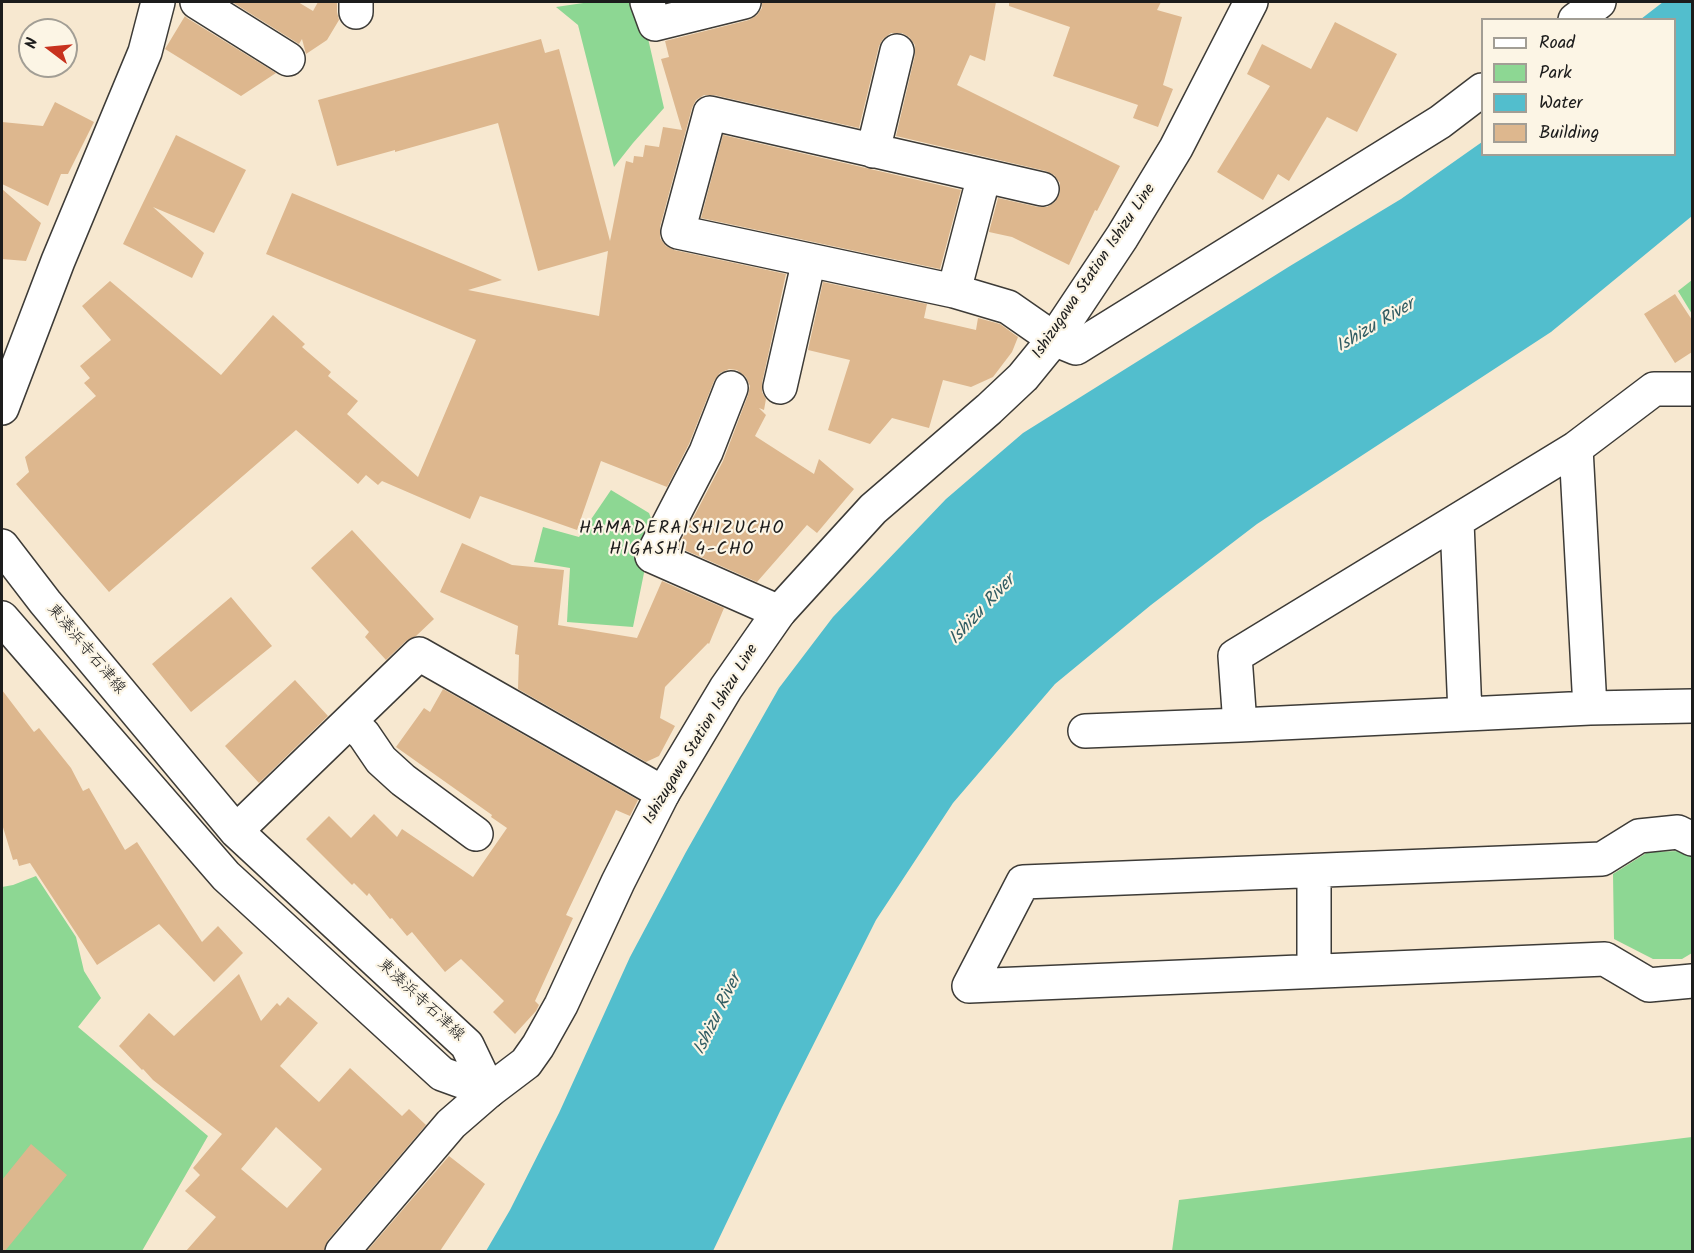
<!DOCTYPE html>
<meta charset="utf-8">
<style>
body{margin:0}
#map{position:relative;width:1694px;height:1253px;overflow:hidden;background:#f7e8d0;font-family:Kalam,sans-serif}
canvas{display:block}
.frame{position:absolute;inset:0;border:3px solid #1c1c1c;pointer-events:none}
.legend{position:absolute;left:1481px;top:18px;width:195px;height:138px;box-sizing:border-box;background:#fcf5e5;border:2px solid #a29e95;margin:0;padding:8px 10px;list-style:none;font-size:18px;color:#1c1c1c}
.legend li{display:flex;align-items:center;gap:12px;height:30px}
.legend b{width:30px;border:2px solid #a29e95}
.north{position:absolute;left:18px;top:18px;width:60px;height:60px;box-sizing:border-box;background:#fcf5e5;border:2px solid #a29e95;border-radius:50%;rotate:286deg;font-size:16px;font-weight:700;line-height:24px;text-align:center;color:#1c1c1c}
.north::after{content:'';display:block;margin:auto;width:21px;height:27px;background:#c8321e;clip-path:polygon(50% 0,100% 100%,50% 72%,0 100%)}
</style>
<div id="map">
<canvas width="1694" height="1253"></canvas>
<div class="frame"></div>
<ul class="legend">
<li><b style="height:8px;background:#fff"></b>Road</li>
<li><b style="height:16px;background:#8dd793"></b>Park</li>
<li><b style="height:16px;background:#52becd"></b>Water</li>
<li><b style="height:16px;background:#ddb78e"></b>Building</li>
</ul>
<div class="north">N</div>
</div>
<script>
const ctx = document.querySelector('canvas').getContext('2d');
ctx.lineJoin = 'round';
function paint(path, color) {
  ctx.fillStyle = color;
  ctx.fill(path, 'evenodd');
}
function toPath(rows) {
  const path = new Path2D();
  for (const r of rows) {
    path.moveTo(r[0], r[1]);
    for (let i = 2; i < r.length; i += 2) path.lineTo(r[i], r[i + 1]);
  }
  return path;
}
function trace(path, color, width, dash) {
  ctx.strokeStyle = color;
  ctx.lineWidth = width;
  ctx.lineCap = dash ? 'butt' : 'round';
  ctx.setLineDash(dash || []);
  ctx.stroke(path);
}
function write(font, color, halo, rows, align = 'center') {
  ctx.font = font + ' Kalam,"Klee One",sans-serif';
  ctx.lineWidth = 4.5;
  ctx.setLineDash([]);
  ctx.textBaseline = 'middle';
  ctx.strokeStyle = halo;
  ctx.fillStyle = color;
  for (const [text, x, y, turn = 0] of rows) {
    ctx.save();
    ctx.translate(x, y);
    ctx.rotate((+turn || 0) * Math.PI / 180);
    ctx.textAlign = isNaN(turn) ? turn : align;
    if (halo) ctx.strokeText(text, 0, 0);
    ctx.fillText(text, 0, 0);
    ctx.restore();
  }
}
paint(toPath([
 [590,2,635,2,644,21,664,108,633,143,614,167,578,25,556,7],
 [1692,280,1692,314,1678,291],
 [611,490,649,513,654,526,634,557,645,568,633,627,567,622,570,568,534,562,543,527,579,537],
 [1680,851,1692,857,1692,953,1682,959,1653,959,1614,939,1613,874,1648,852],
 [36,876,76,937,84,971,101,998,78,1027,208,1136,142,1251,2,1252,2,887,13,885],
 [1692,1137,1692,1251,1172,1251,1179,1200]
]), '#8dd793');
paint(toPath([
 [1663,2,1692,2,1692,216,1551,332,1257,524,1151,605,1055,684,953,803,876,920,782,1107,713,1251,486,1251,510,1210,559,1113,630,957,686,852,779,688,833,617,946,499,1023,433,1290,266,1401,199,1482,142,1482,154,1674,154,1674,20,1641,19]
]), '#52becd');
paint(toPath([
 [232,2,298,2,313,11,318,2,337,2,337,12,339,20,327,40,306,54,302,39,299,44],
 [762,2,996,2,985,61,970,55,957,85,1120,166,1097,211,1095,210,1069,265,1012,237,989,232,998,198,1038,207,1047,207,1055,202,1060,193,1060,183,1054,175,1046,171,896,136,915,55,915,45,909,37,902,33,891,33,883,39,879,46,859,128,714,95,704,95,696,100,692,108,660,227,660,238,666,246,674,250,786,274,762,383,762,392,766,399,764,410,759,408,766,415,755,436,814,474,819,459,854,489,817,533,807,525,757,582,678,547,723,461,748,395,750,386,746,377,737,370,729,369,720,373,714,381,689,444,667,487,601,461,577,530,480,496,470,519,382,481,378,485,366,475,358,484,296,430,109,592,16,484,29,472,25,457,96,396,84,383,90,378,80,366,111,340,82,306,110,281,221,375,273,315,305,344,302,347,331,372,328,376,358,401,347,414,418,477,476,340,266,254,292,193,502,280,468,290,599,316,608,251,538,271,498,123,395,152,395,150,337,166,318,100,541,39,545,53,559,49,610,241,626,161,633,163,634,156,643,157,645,145,659,147,663,127,682,130,661,59,669,57,665,41,749,20,757,15,762,8],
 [1009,2,1161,2,1157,10,1182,17,1163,85,1173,89,1158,127,1133,118,1138,105,1053,76,1070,27,1009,6],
 [185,16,187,18,276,73,241,96,165,49],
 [1335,22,1397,54,1357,132,1327,117,1289,181,1278,174,1263,200,1217,172,1270,86,1247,74,1262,44,1311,69],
 [55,102,94,122,68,174,61,174,48,206,2,184,2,122,43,126],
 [176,135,246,170,214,233,153,207,204,253,192,278,123,244],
 [723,135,961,190,940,269,701,218],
 [2,189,41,223,26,261,2,259],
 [823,282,927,304,924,318,976,330,978,318,1000,324,1018,337,1012,352,993,377,971,387,943,380,929,428,892,418,870,444,828,430,850,360,808,350],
 [1675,294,1692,320,1692,352,1675,363,1644,314],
 [352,530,434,619,416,636,406,641,386,660,365,637,369,632,311,568],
 [462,543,512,565,564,570,558,625,637,638,662,581,724,608,709,644,708,643,665,687,660,718,675,726,659,756,646,762,518,689,519,655,515,654,518,626,440,592],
 [231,597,272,646,191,712,152,664],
 [295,680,328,716,259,783,225,746],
 [443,689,638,800,630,816,616,810,566,915,573,918,535,1001,539,1005,536,1011,515,1034,493,1012,504,1001,461,959,445,972,412,932,407,936,392,918,390,919,369,893,367,896,354,883,352,885,306,839,329,816,351,838,374,814,397,837,402,829,473,877,507,828,491,817,492,815,396,747,424,708,430,712],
 [2,690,34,732,39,728,71,768,83,791,89,788,125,850,137,842,202,942,218,926,243,953,214,982,159,924,97,965,30,863,19,866,17,859,13,860,2,824],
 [239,974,261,1021,277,1003,280,1006,288,997,318,1023,280,1066,319,1102,350,1068,402,1116,409,1109,426,1125,328,1240,324,1251,186,1251,216,1217,185,1191,200,1175,193,1168,222,1134,153,1080,143,1069,142,1070,119,1046,149,1013,174,1036],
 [276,1127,322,1169,287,1208,241,1169],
 [31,1144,67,1175,5,1251,2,1251,2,1180],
 [449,1156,485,1184,440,1251,367,1251]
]), '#ddb78e');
const minor = toPath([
 [197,2,288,59],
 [356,2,356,12],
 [647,2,655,24,744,2],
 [1575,20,1599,2],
 [873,151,897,51],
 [1042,189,710,113,678,232,954,291,1008,307,1054,339,1076,348,1440,122,1482,90],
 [954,291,984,176],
 [780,387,809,260],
 [731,388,706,452,652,556,779,612],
 [2,408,58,261,145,52,158,2],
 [1576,448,1590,708],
 [1457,522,1465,714],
 [2,546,45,602,236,831,467,1045,489,1091],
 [2,618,226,876,442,1074,489,1091],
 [350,721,364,735,381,760,403,780,476,834],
 [1240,725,1235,656,1576,448,1654,389,1692,389],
 [1085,731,1240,725,1590,708,1692,706],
 [236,831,419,654,663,793],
 [1692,839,1678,832,1639,836,1602,859,1023,882,969,986,1605,959,1649,985,1692,981],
 [1314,871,1314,971]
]);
const major = toPath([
 [342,1252,451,1124,489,1091,526,1063,538,1046,561,1005,618,882,663,793,726,688,779,612,873,509,989,409,1023,377,1054,339,1122,237,1176,148,1251,2]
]);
trace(minor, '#3d3b37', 36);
trace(major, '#3d3b37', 36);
trace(minor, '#fff', 33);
trace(major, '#fff', 33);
write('16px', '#1c1c1c', '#fcf5e5', [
 ["Ishizugawa Station Ishizu Line",1095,272,-56],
 ["東湊浜寺石津線",85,650,50],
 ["Ishizugawa Station Ishizu Line",702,735,-59],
 ["東湊浜寺石津線",420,1001,43]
]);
write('italic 18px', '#325d63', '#fcf5e5', [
 ["Ishizu River",1376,327,-31],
 ["Ishizu River",983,611,-47],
 ["Ishizu River",719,1015,-64]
]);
ctx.letterSpacing = '1.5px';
write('18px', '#1c1c1c', '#fcf5e5', [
 ["HAMADERAISHIZUCHO",682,530],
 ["HIGASHI 4-CHO",682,551]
]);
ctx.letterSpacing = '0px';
</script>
